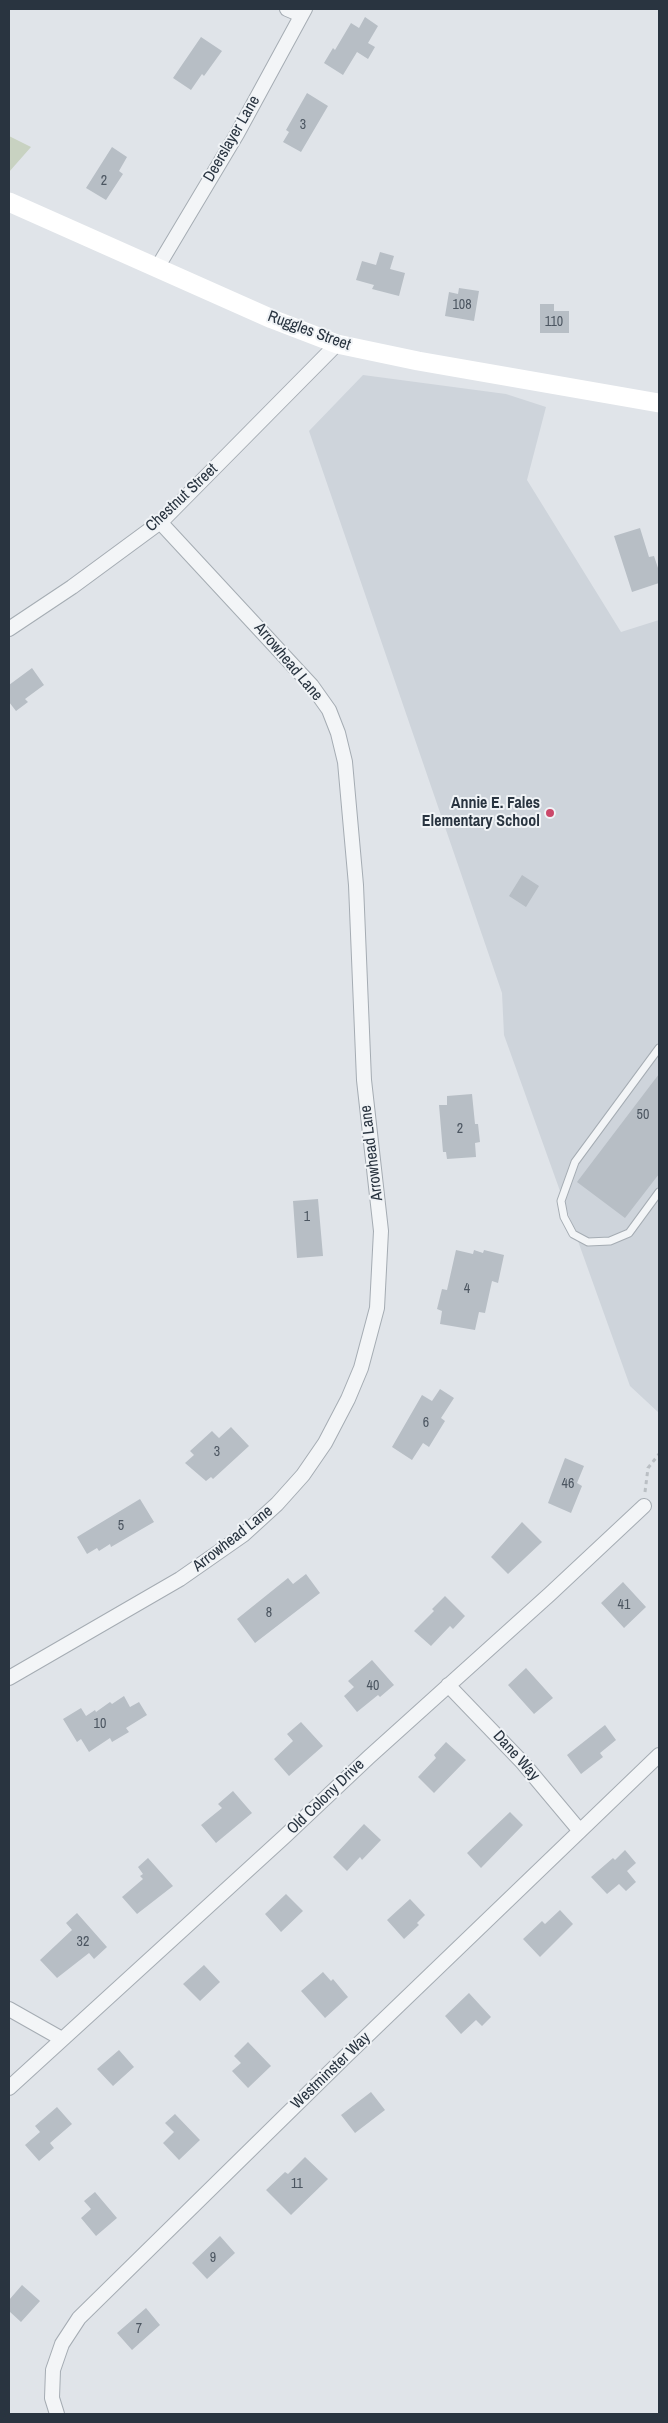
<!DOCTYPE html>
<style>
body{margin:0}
#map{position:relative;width:668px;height:2423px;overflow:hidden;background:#e0e4e9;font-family:"Archivo Narrow",sans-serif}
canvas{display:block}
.frame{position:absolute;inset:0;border:10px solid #293440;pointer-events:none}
</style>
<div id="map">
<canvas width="668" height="2423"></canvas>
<div class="frame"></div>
</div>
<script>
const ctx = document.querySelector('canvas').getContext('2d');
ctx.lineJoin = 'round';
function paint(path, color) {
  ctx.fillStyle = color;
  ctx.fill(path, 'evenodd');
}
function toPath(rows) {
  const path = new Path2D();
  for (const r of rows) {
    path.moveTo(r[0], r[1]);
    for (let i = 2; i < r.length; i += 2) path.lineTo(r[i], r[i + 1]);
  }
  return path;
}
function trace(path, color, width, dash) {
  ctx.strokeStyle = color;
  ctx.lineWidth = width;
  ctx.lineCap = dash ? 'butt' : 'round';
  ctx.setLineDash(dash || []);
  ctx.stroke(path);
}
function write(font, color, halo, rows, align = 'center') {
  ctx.font = font + ' "Archivo Narrow",sans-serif';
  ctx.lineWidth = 4;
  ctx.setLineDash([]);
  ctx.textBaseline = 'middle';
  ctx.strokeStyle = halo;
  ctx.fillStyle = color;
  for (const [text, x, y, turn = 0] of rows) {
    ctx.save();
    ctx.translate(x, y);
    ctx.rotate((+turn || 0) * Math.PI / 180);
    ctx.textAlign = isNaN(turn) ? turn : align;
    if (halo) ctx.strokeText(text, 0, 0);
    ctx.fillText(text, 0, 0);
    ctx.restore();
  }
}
paint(toPath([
 [363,375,506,394,546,407,527,480,621,632,659,620,659,1413,630,1386,504,1035,502,993,309,431]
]), '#ced4db');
paint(toPath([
 [9,136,31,147,9,172,9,135]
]), '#c8d2c1');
paint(toPath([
 [365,17,378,26,368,43,375,47,368,59,357,52,343,75,324,63,333,48,335,50,351,23,359,28],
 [201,37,222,51,204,76,202,74,191,90,173,78],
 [307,93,328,106,301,152,283,142,289,132,286,130],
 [112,147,127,157,119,171,123,174,106,200,86,188],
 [380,252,394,256,390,269,405,273,399,296,372,289,374,285,356,280,362,261,376,265],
 [459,288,479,291,474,321,445,316,449,292,458,294],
 [540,304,554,304,554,311,569,311,569,333,540,333],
 [640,528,649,557,654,556,659,571,659,583,632,592,614,536],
 [32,668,44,685,25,699,28,702,16,711,9,702,9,685],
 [522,875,539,886,526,907,509,896],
 [659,1074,659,1174,625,1218,577,1182],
 [472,1094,475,1124,478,1124,480,1142,475,1143,476,1157,447,1159,446,1152,443,1152,439,1105,447,1105,447,1096],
 [318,1199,323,1256,297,1258,293,1201],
 [456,1250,473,1254,474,1250,483,1253,484,1250,504,1255,498,1283,492,1281,485,1313,479,1312,475,1330,440,1324,442,1311,437,1309,442,1289,447,1290],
 [440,1389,454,1398,441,1418,445,1421,429,1447,423,1443,412,1460,392,1447,422,1395,432,1401],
 [231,1427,249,1446,213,1479,211,1477,206,1481,185,1463,194,1455,190,1451,212,1431,219,1438],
 [565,1458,584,1466,577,1483,582,1486,571,1513,548,1503],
 [140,1499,154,1522,111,1547,110,1544,99,1551,97,1548,87,1554,77,1537],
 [522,1522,542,1542,508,1574,491,1557],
 [306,1574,320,1593,255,1643,237,1619,288,1578,293,1584],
 [623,1582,646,1607,624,1628,601,1603],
 [445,1596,465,1616,453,1629,450,1626,431,1646,414,1631,434,1611,432,1609],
 [372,1660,394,1685,380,1697,378,1695,357,1712,344,1696,354,1687,348,1681],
 [526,1668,553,1698,534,1714,508,1685],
 [124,1696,130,1707,139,1702,147,1715,126,1728,129,1732,112,1742,110,1738,89,1752,81,1739,77,1742,63,1719,81,1708,86,1716,95,1710,96,1712,110,1702,112,1704],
 [301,1722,323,1746,289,1776,274,1759,293,1741,287,1734],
 [605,1725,616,1740,600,1753,603,1757,581,1774,567,1755],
 [446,1742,466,1760,434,1793,418,1777,436,1758,434,1755],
 [233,1791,252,1813,216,1843,201,1825,222,1808,218,1804],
 [510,1812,523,1825,481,1868,467,1853],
 [364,1824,381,1840,362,1860,360,1857,347,1871,333,1857],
 [625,1850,636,1863,627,1871,636,1882,626,1891,619,1884,607,1894,591,1877,613,1858,615,1860],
 [148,1858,173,1886,137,1914,122,1897,143,1879,140,1876,143,1874,138,1867],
 [286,1894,303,1911,281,1932,265,1914],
 [410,1899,425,1915,417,1923,419,1925,404,1939,387,1920],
 [560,1910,573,1924,540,1957,523,1939,542,1921,545,1924],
 [77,1913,107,1947,94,1959,89,1953,57,1978,40,1960,72,1930,66,1923],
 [204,1965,220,1982,200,2001,183,1984],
 [323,1972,331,1981,333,1979,348,1997,325,2018,301,1991],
 [469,1993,491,2017,482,2026,476,2020,461,2034,445,2016],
 [248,2042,271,2066,248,2088,232,2071,241,2063,234,2056],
 [119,2050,134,2067,113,2086,97,2069],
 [371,2092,385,2110,355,2133,341,2115],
 [57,2107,72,2124,50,2143,54,2148,39,2161,25,2145,40,2132,35,2126],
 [175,2114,200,2140,179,2160,163,2143,174,2132,165,2123],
 [305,2157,328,2179,291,2215,266,2190,285,2172,288,2174],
 [95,2192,117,2218,96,2236,81,2218,91,2209,84,2201],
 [220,2236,235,2253,207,2279,192,2263],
 [22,2285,40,2301,21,2322,9,2311,9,2300],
 [146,2308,160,2325,132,2350,117,2333]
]), '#b7bec5');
const lane = toPath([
 [659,1048,575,1162,561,1201,564,1217,573,1234,588,1242,610,1241,629,1233,659,1192]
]);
const street = toPath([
 [287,9,301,15],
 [157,268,237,134,305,9],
 [9,629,72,587,163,520,337,344],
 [9,1678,180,1579,243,1535,277,1504,303,1475,325,1443,348,1399,361,1368,377,1308,381,1231,364,1080,356,885,345,762,338,733,329,710,312,686,160,522],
 [448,1685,523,1763,580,1831],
 [9,2009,62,2039],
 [9,2088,284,1837,369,1757,550,1594,644,1506],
 [57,2414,52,2398,53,2370,62,2344,79,2318,347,2055,659,1755]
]);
trace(lane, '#a5acb3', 9);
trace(street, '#a5acb3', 16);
trace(toPath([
 [645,1492,648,1468,659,1454]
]), '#babfc4', 3, [4, 4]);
trace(lane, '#f3f5f7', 7);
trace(street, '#f3f5f7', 14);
trace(toPath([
 [9,202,272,319,337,344,418,361,659,403]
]), '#fff', 19);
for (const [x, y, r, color] of [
 [550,813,5,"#cb486a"]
]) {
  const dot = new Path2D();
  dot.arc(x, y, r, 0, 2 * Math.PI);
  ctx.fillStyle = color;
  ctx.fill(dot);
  trace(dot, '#f0f3f6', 2);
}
write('14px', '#4c5661', null, [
 ["3",303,125],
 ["2",104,181],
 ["108",462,305],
 ["110",554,322],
 ["50",643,1115],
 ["2",460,1129],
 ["1",307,1217],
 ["4",467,1289],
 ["6",426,1423],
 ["3",217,1452],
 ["46",568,1484],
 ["5",121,1526],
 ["41",624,1605],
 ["8",269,1613],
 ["40",373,1686],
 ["10",100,1724],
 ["32",83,1942],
 ["11",297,2184],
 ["9",213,2258],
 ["7",139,2329]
]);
write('16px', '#293440', '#f0f3f6', [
 ["Deerslayer Lane",232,139,-60],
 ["Ruggles Street",309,331,20],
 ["Chestnut Street",182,498,-43],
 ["Arrowhead Lane",288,662,50],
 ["Arrowhead Lane",372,1153,-97],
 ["Arrowhead Lane",233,1539,-38],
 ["Dane Way",516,1756,48],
 ["Old Colony Drive",326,1797,-44],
 ["Westminster Way",331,2071,-44]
]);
write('bold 16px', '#293440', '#f0f3f6', [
 ["Annie E. Fales",540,804],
 ["Elementary School",540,822]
], 'right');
</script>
